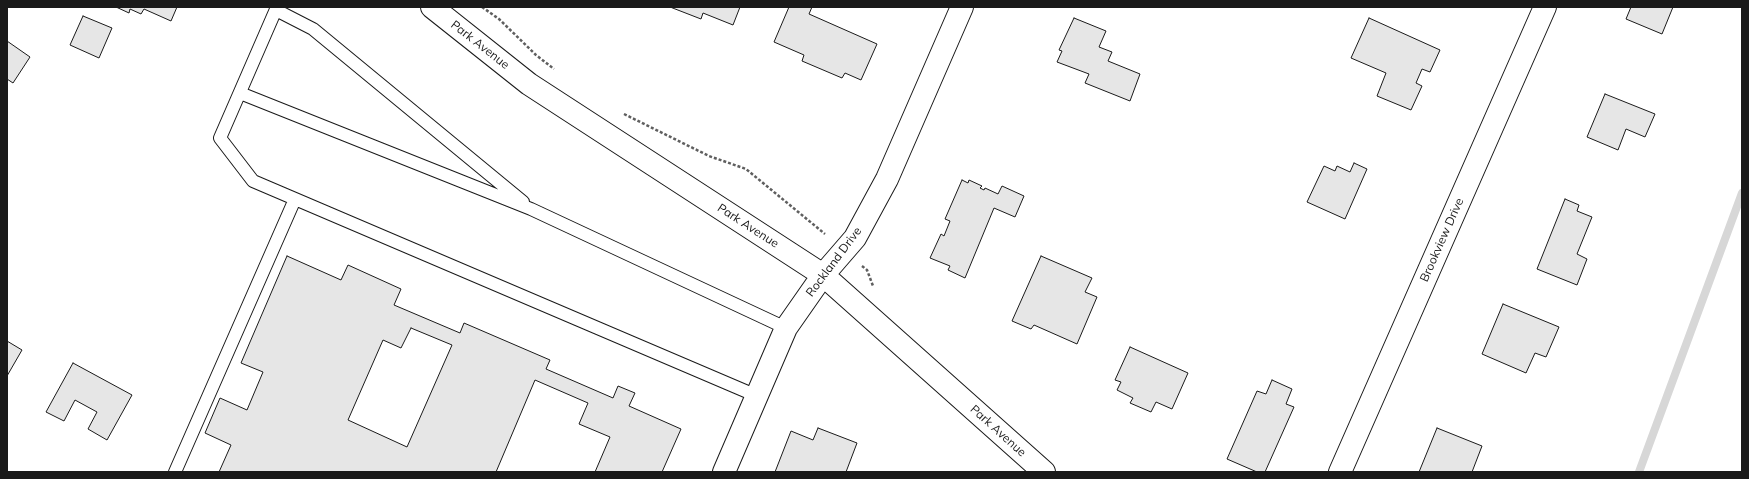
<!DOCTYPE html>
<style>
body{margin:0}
#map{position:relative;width:1749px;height:479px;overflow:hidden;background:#fff;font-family:Mulish,sans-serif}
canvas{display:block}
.frame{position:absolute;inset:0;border:8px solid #1a1a1a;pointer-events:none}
</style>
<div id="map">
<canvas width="1749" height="479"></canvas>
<div class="frame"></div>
</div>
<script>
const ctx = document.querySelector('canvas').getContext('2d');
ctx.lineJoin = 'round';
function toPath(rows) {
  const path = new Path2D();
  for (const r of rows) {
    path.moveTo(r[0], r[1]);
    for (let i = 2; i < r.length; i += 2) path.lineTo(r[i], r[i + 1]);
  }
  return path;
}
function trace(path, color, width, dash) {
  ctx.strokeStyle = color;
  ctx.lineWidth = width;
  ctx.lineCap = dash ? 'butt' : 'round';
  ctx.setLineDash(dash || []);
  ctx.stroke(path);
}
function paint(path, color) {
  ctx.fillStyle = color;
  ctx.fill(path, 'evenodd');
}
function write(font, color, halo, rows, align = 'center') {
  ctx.font = font + ' Mulish,sans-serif';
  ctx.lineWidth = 3;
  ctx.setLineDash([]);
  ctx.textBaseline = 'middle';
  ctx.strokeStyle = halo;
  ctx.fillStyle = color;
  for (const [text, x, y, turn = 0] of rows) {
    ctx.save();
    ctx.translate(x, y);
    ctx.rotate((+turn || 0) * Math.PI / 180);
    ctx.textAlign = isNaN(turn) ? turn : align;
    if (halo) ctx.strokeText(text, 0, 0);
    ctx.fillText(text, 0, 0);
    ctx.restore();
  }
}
trace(toPath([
 [1639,472,1742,193]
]), '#d7d7d7', 8);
const building = toPath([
 [116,7,177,7,171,21,144,9,141,14,130,9,129,13,116,7],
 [670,7,740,7,733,25,703,13,701,19,670,7],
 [789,7,812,7,809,14,877,44,861,80,845,73,842,78,802,61,804,55,774,42,789,7],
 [1631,7,1673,7,1662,34,1626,19,1631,7],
 [83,16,112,28,99,58,70,45,83,16],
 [1074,18,1106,31,1099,47,1112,52,1108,61,1140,74,1130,101,1085,83,1089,74,1057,62,1062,51,1059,50,1074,18],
 [1369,18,1440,50,1430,72,1422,69,1416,83,1422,86,1411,110,1377,96,1386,73,1351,58,1369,18],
 [7,41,30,57,13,83,7,79,7,41],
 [1605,94,1655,114,1645,137,1626,129,1618,150,1587,137,1605,94],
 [1354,163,1367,169,1345,219,1307,202,1324,166,1335,171,1337,166,1350,172,1354,163],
 [962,180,968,183,969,180,982,186,980,188,984,190,985,188,998,194,1002,186,1024,196,1015,217,994,208,965,278,948,270,950,266,930,258,941,234,944,236,950,221,945,219,962,180],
 [1565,199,1579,205,1577,211,1592,217,1577,254,1587,259,1577,285,1537,269,1565,199],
 [287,256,341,280,348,265,401,289,394,305,460,333,464,323,550,360,546,369,613,398,618,386,635,393,629,406,681,429,662,472,595,472,610,437,579,424,588,403,535,380,496,472,219,472,231,445,205,433,220,398,247,410,263,372,241,363,287,256],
 [411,328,452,345,407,447,348,420,383,340,401,348,411,328],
 [1041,256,1092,278,1085,292,1097,297,1077,344,1034,325,1031,329,1012,321,1041,256],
 [1503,304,1559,327,1546,357,1535,353,1526,373,1482,354,1503,304],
 [7,341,22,350,7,376,7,341],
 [1130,347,1188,373,1172,409,1156,402,1151,412,1130,403,1133,398,1117,390,1121,382,1115,380,1130,347],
 [73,363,132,395,107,440,88,429,97,412,75,400,64,421,46,412,73,363],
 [1272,380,1292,389,1286,404,1294,407,1265,472,1257,472,1227,459,1257,391,1266,394,1272,380],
 [818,428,857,443,846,472,775,472,791,431,813,440,818,428],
 [1437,428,1482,446,1472,472,1419,472,1437,428]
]);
paint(building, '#e6e6e6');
trace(building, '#1a1a1a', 1);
const lane = toPath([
 [277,7,220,138,253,181,757,396],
 [276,10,313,29,523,202],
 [240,93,531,209,786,328],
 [175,472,295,199]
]);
const street = toPath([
 [432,7,529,84,823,275,1044,472],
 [724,472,786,328,823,275,855,238,887,179,962,7],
 [1340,472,1545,7]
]);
trace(lane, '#1a1a1a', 14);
trace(street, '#1a1a1a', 24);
trace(toPath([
 [482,7,499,19,536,55,554,69],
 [624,114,709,156,746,169,825,234],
 [862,266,867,270,873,286]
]), '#5f5f5f', 2.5, [3, 2]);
trace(lane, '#fff', 12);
trace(street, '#fff', 22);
write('12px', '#1a1a1a', '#fff', [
 ["Park Avenue",480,45,38],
 ["Park Avenue",748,226,33],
 ["Brookview Drive",1442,240,-66],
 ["Rockland Drive",834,262,-53],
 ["Park Avenue",998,431,42]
]);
</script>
